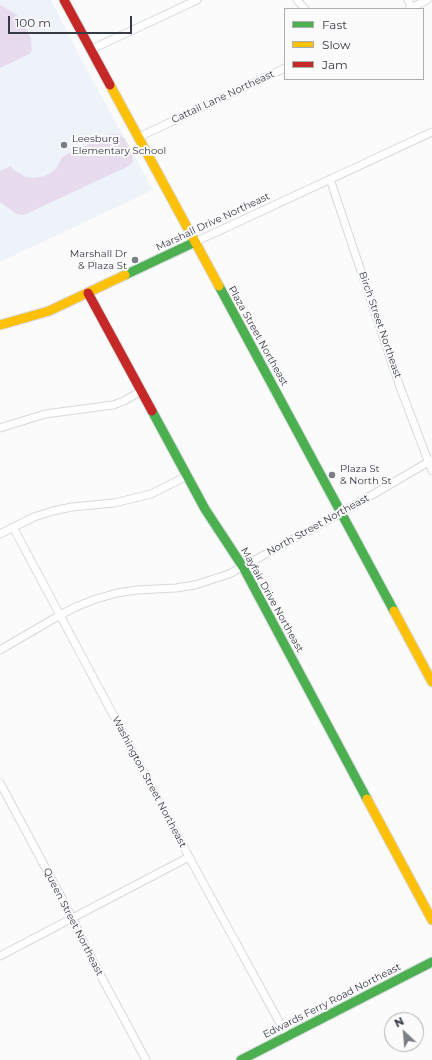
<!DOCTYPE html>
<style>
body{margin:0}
#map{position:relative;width:432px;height:1060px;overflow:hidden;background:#fbfbfb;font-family:Montserrat,sans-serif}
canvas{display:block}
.legend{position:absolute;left:284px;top:8px;width:140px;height:72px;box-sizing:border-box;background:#fbfbfb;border:1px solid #acaeb2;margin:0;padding:5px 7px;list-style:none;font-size:12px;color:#363b44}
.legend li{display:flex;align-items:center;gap:8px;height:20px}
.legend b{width:20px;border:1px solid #acaeb2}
.north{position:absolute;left:384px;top:1012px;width:40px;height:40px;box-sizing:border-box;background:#fbfbfb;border:1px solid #acaeb2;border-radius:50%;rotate:334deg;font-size:11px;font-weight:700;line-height:16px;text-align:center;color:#363b44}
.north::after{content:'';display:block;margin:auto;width:14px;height:18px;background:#7b7e84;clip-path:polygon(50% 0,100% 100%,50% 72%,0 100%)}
.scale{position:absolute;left:8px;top:16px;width:124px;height:18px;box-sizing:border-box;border:2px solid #363b44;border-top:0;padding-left:5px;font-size:12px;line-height:14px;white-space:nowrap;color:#363b44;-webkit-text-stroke:3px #fbfbfb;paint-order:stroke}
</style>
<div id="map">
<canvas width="432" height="1060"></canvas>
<ul class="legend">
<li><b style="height:5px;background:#4caf50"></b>Fast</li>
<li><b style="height:5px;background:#ffc107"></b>Slow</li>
<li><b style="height:5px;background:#c62828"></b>Jam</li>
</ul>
<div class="north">N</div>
<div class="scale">100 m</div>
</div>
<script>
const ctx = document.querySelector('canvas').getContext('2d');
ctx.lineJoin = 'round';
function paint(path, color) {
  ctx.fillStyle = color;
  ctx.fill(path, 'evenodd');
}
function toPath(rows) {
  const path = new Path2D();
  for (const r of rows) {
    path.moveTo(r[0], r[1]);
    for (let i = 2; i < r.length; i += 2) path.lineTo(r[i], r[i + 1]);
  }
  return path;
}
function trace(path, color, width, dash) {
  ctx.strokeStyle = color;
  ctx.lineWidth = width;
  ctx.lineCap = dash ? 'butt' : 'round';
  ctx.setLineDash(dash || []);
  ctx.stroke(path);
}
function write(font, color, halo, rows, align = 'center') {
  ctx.font = font + ' Montserrat,sans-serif';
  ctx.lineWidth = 4;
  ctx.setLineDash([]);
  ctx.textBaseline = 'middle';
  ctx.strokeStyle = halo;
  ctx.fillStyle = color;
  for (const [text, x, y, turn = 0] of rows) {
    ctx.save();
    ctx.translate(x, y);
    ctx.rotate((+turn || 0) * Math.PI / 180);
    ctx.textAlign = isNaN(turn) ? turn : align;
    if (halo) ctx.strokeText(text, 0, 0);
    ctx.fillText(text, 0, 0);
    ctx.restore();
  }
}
paint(toPath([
 [0,0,51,0,87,70,153,190,0,262]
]), '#eef2f9');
paint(toPath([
 [0,5,16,14,23,22,31,38,32,50,30,54,0,68],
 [110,134,117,134,121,136,125,139,132,155,133,162,129,166,24,215,21,215,15,213,0,202,0,171,11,166,14,170,26,177,32,178,42,177,50,173,56,169,62,157]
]), '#e7dcee');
const street = toPath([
 [297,0,305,9],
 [408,0,412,8],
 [409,9,427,0],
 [90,50,197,0],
 [139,137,285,68],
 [330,179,400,387,432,471],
 [195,242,432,132],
 [0,428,45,414,113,405,124,401,141,391],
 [13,527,189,857,287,1036],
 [0,534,34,517,53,511,72,507,114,503,151,494,187,476],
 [0,650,60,615,78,606,96,599,117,593,137,590,176,588,195,585,229,574,341,513,432,460],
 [0,783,65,904,94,963,146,1060],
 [0,956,189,857]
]);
const fast = toPath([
 [125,275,195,242],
 [219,286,394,611],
 [152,411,205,509,243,567,367,799],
 [241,1060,432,962]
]);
const slow = toPath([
 [110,85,219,286],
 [0,325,49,311,125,275],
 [394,611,432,682],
 [367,799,432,920]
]);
const jam = toPath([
 [64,0,110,85],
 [88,293,152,411]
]);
trace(street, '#d6d9dd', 9);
trace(fast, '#d6d9dd', 11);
trace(slow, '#d6d9dd', 11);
trace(jam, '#d6d9dd', 11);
trace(street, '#fefefe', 7);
trace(fast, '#4caf50', 9);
trace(slow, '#ffc107', 9);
trace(jam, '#c62828', 9);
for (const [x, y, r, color] of [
 [64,145,4,"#7b7e84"],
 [135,260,4,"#7b7e84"],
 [332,475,4,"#7b7e84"]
]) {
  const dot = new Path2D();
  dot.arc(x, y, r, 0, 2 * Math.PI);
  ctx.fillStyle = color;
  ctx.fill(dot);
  trace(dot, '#fbfbfb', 1.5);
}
write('10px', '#363b44', '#fbfbfb', [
 ["Cattail Lane Northeast",223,97,-25],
 ["Marshall Drive Northeast",213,222,-25],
 ["Birch Street Northeast",380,325,71],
 ["Plaza Street Northeast",258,336,61],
 ["North Street Northeast",318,525,-29],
 ["Mayfair Drive Northeast",272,600,61],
 ["Washington Street Northeast",149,782,62],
 ["Queen Street Northeast",73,922,63],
 ["Edwards Ferry Road Northeast",332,1001,-27]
]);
write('10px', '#363b44', '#fbfbfb', [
 ["Leesburg",72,139],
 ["Elementary School",72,151],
 ["Marshall Dr",127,254,"right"],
 ["& Plaza St",127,266,"right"],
 ["Plaza St",340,469],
 ["& North St",340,481]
], 'left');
</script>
